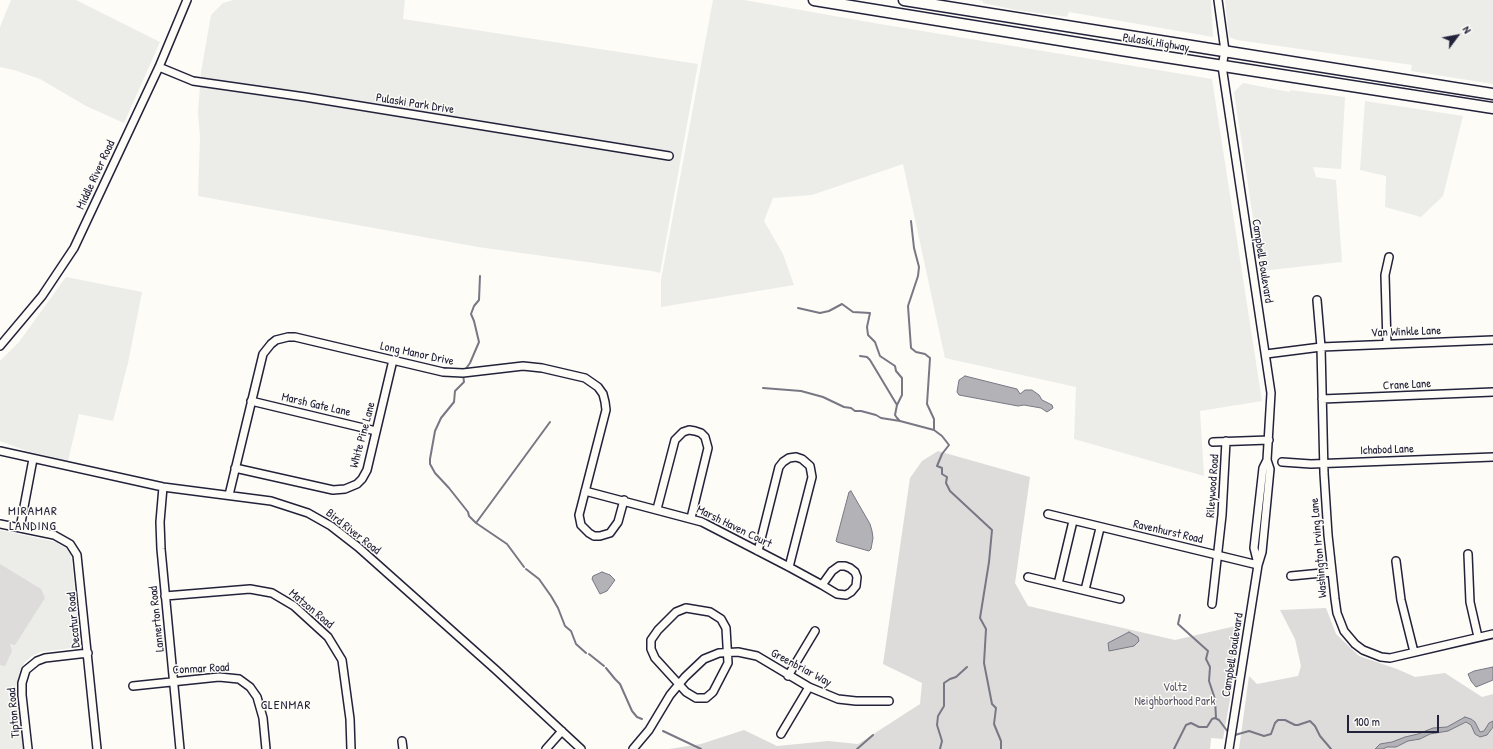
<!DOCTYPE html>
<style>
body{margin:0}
#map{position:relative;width:1493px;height:749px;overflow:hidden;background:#fdfcf7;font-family:"Patrick Hand",sans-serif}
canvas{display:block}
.north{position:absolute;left:1437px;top:16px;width:40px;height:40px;-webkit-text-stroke:3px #fdfcf7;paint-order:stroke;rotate:58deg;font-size:11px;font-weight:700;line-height:16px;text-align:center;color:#22223b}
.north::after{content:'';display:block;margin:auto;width:14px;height:18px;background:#22223b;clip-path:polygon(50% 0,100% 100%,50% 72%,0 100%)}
.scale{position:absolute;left:1347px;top:715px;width:92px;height:18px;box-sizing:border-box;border:2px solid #22223b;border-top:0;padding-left:5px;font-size:12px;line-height:14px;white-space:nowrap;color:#22223b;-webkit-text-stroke:3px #fdfcf7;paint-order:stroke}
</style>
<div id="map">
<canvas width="1493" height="749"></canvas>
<div class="north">N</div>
<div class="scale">100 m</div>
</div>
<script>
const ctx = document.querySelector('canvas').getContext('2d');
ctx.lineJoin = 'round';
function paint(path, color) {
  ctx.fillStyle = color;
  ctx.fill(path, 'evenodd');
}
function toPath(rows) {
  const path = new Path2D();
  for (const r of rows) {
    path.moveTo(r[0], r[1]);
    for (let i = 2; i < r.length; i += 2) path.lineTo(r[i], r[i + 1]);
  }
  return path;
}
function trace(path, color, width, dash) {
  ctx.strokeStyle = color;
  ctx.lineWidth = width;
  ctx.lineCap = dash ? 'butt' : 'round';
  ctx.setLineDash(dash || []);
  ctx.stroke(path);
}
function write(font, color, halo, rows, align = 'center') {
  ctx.font = font + ' "Patrick Hand",sans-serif';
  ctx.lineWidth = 3;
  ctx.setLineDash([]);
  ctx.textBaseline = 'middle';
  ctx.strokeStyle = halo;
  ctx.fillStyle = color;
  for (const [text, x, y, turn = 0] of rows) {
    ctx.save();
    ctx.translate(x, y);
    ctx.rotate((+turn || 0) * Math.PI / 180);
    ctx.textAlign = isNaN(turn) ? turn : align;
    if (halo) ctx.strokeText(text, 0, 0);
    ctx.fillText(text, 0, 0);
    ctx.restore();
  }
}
paint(toPath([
 [11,0,76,0,160,42,124,123,86,106,40,79,14,70,0,67,0,27],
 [233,0,405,0,403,19,698,64,660,273,652,271,478,247,198,196,200,137,198,113,201,72,211,15,223,3],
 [713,0,744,0,874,23,1212,79,1262,401,1200,411,1204,476,1074,439,1076,387,945,358,903,164,812,195,773,198,764,221,783,254,794,285,661,307,661,280],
 [978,0,1211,0,1213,37,1069,12,1067,17,1016,10,983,3,983,1],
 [1225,0,1493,0,1493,84,1411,71,1412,65,1237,40,1229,37],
 [1243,83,1290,92,1290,90,1345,97,1341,169,1313,167,1316,177,1336,180,1342,262,1261,271,1234,92],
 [1365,101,1463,116,1443,196,1421,217,1385,207,1386,176,1360,170],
 [66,277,142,292,128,363,113,421,79,414,68,461,27,451,0,441,0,361,19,342],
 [0,530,56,542,66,548,71,555,81,647,40,652,32,656,24,663,19,674,17,694,24,749,0,749]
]), '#ecece9');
paint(toPath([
 [938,451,1030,477,1015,583,1028,606,1175,640,1240,625,1235,671,1223,739,1211,738,1210,749,669,749,701,744,744,730,777,746,828,741,858,744,920,704,922,683,883,664,910,478,922,461],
 [0,564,41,589,45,598,15,645,10,644,12,651,5,666,0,665],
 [1326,608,1336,634,1359,656,1397,669,1415,677,1445,673,1482,697,1493,694,1493,749,1239,749,1249,676,1257,684,1298,676,1301,666,1295,639,1280,610]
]), '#dddcdb');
const water = toPath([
 [965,376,1017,389,1020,394,1025,390,1032,390,1039,395,1042,400,1052,405,1053,408,1047,412,1041,408,1024,405,1018,406,959,395,957,392,959,380,965,376],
 [851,491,870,524,872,531,873,538,871,549,869,551,837,542,836,541,849,492,851,491],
 [602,572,610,575,615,580,607,591,600,594,592,579,593,576,602,572],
 [1129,632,1138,637,1139,641,1134,646,1109,651,1108,643,1129,632],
 [1493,667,1493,680,1476,687,1471,681,1468,674,1474,671,1493,667],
 [1465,717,1471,719,1475,722,1480,732,1484,731,1489,723,1493,721,1493,727,1487,735,1480,737,1475,734,1471,725,1466,722,1448,731,1430,734,1420,739,1408,741,1396,747,1387,747,1383,749,1375,749,1380,744,1392,742,1405,737,1418,734,1433,728,1447,727,1465,717]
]);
paint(water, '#b2b2b7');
trace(water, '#787885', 1);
trace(toPath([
 [911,221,914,248,919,267,918,276,908,306,911,348,916,352,925,354,930,358,927,404,934,419,934,430],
 [798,308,820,313,829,311,842,304,853,312,870,313,867,327,868,335,875,342,880,356,895,366,896,371,902,378,902,395,897,405,895,415,897,418,899,420],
 [860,356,867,357,870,360,897,405],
 [465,370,470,363,479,342,474,321,471,314,474,306,479,300,480,276],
 [463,374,464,382,455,391,454,402,441,418,435,431,430,459,430,464,435,473,449,488,468,512,469,516,476,523,507,544,524,567],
 [763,388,801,391,823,397,844,407,851,408,855,411,861,411,876,415,881,418,900,421,934,430,942,436,949,445,942,454,937,466,942,468,942,474,947,477,946,483,950,491,992,530,989,562,980,618,986,629,984,663,992,704,996,708,994,724,1001,741,1001,749],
 [476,523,550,422],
 [526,569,539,579,551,596,558,608,565,626,571,631,576,644,586,653],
 [1180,615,1178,624,1208,651,1206,659,1210,667,1209,681,1215,699,1216,718],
 [589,654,604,666],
 [606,668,615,679,620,684,632,711,637,717,642,719],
 [663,731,701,749],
 [857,749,873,735],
 [940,749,942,741,937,725,938,716,944,706,944,683,950,679,956,677,967,667],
 [1174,749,1186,725,1191,723,1199,727,1207,727,1212,719,1215,718,1219,720,1228,732,1235,735,1249,731,1264,736,1271,734,1275,723,1278,720,1285,720,1295,725,1298,725,1310,721,1315,726,1320,736,1331,749]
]), '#787885', 2);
const minor = toPath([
 [1218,0,1225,51,1222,66,1271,393,1267,460,1270,469,1262,552,1258,565,1229,749],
 [159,67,193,81,305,97,669,156],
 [1317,300,1321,347,1324,473,1328,535,1335,599,1337,613,1344,631,1355,644,1363,650,1381,657,1390,658,1493,634],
 [1387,344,1385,275,1389,257],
 [0,346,42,296,74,248,159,67,187,0],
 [1266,354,1321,347,1493,340],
 [1322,399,1493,392],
 [251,401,376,431],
 [1213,442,1269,440],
 [0,451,163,487,271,501,308,513,331,526,358,547,496,670,581,749],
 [1282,462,1311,464,1493,457],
 [235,468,333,490,345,489,357,484,362,479,367,470,393,360],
 [163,487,160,522,161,549,180,749],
 [585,491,702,522,789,567,822,585,837,594,846,595,851,592,856,586,857,577,855,572,850,568,845,566,839,566,832,571,822,585],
 [229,495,263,354,271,344,276,340,288,337,295,337,443,372,463,373,523,366,542,368,585,378,598,387,603,394,605,402,606,410,579,515,581,525,589,533,594,536,600,536,610,533,618,522,624,500],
 [657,509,675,440,683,432,689,430,695,431,701,433,705,437,708,448,691,518],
 [1048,514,1258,565],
 [0,524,54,535,70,544,77,555,97,749],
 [20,528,33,459],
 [758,551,779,467,783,462,789,458,796,457,802,459,810,466,812,477,789,567],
 [1468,554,1470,602,1478,637],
 [1396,561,1401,600,1414,652],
 [1258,564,1254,548,1263,468,1267,460],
 [1291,576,1332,572],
 [1028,577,1120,599],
 [1058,584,1073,521],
 [1085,590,1100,528],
 [165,596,250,589,272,593,294,606,328,637,342,660,350,719,351,749],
 [1212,604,1222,515,1226,441],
 [686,608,710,612,721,619,726,628,728,663,713,692,706,698,696,698,686,692,655,658,651,649,651,640,658,630,676,612,686,608],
 [788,676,815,631],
 [133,686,219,677,239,679,250,687,257,697,263,718,266,749],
 [781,734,809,687],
 [402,741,403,749],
 [28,749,22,695,22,683,26,670,37,661,45,658,88,653],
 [546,749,562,731],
 [633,749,649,730,670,695,685,677,704,659,719,653,738,652,757,656,809,687,838,699,856,701,889,701]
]);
const highway = toPath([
 [814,0,1121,50,1493,108],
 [904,0,1493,94]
]);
trace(minor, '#22223b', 10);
trace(highway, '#22223b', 13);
trace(minor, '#fdfcf7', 7);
trace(highway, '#fdfcf7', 10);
write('12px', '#22223b', '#fdfcf7', [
 ["Pulaski Highway",1156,43,9],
 ["Pulaski Park Drive",415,104,9],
 ["Middle River Road",96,175,-65],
 ["Campbell Boulevard",1262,261,81],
 ["Van Winkle Lane",1406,332,-2],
 ["Long Manor Drive",417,354,12],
 ["Crane Lane",1407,385,-3],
 ["Marsh Gate Lane",316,405,13],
 ["White Pine Lane",363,435,-75],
 ["Ichabod Lane",1387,450,-2],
 ["Rileywood Road",1213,486,-86],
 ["Marsh Haven Court",734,527,26],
 ["Bird River Road",353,532,38],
 ["Ravenhurst Road",1168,532,13],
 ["Washington Irving Lane",1319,548,-95],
 ["Matzon Road",311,609,40],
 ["Lannerton Road",157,619,-96],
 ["Decatur Road",74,620,-95],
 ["Campbell Boulevard",1233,655,-81],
 ["Greenbriar Way",801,668,28],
 ["Conmar Road",201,669,-3],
 ["Tipton Road",14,713,-95]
]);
write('12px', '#5a5a6b', '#fdfcf7', [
 ["Voltz",1175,688],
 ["Neighborhood Park",1175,702]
]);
ctx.letterSpacing = '1px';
write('13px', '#22223b', '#fdfcf7', [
 ["MIRAMAR",33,512],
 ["LANDING",33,527],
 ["GLENMAR",286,706]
]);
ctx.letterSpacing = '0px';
</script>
